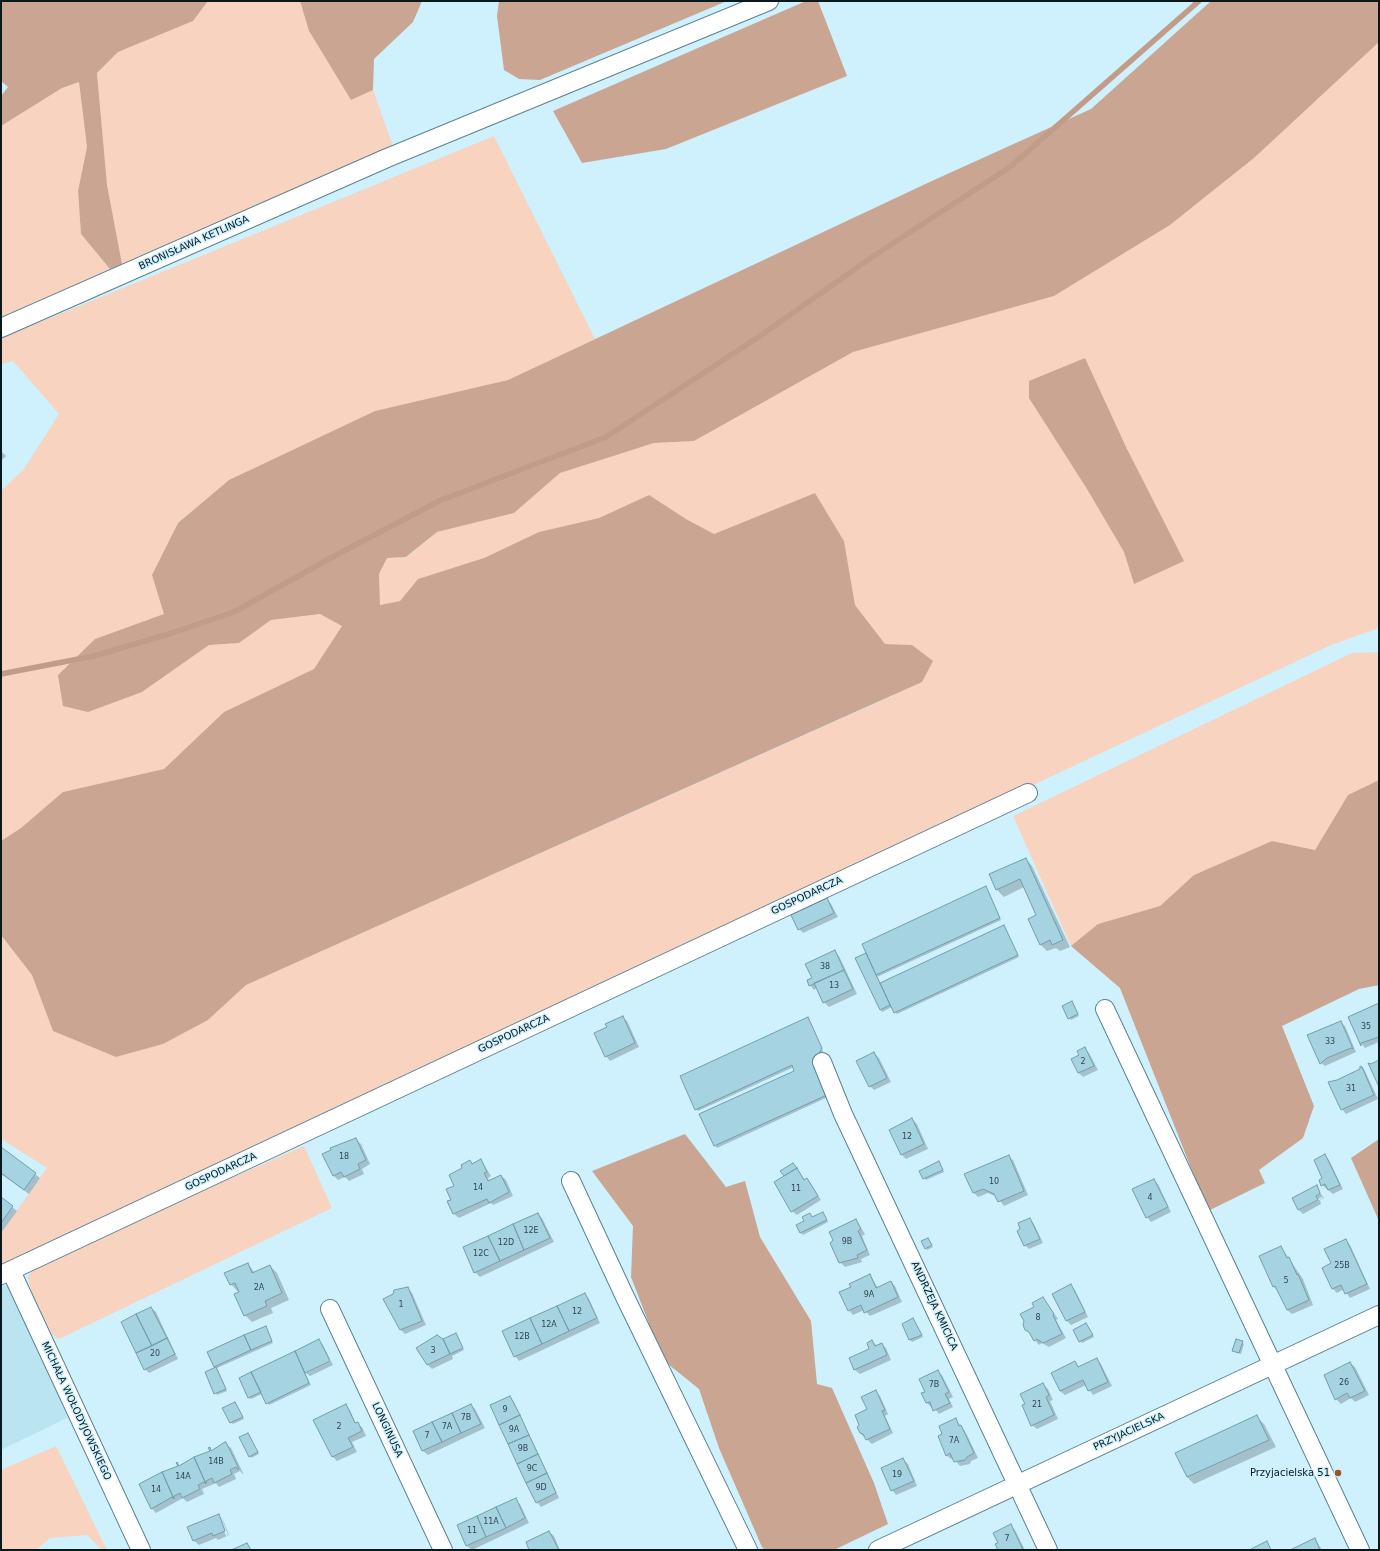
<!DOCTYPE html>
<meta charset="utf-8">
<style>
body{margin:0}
#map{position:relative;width:1380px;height:1551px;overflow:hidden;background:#cef1fd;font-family:"DejaVu Sans",sans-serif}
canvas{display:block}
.frame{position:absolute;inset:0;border:2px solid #08191e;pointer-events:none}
</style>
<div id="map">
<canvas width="1380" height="1551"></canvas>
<div class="frame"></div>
</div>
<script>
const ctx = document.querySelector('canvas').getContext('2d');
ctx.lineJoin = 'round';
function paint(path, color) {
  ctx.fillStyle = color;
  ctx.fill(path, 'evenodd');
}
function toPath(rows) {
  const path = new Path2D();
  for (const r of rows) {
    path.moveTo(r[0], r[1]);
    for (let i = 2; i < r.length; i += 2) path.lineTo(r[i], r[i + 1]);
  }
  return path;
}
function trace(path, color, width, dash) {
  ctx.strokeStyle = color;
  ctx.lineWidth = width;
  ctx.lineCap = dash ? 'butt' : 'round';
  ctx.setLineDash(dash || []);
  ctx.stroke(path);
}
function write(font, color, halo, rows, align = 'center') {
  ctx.font = font + ' "DejaVu Sans",sans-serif';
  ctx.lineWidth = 3;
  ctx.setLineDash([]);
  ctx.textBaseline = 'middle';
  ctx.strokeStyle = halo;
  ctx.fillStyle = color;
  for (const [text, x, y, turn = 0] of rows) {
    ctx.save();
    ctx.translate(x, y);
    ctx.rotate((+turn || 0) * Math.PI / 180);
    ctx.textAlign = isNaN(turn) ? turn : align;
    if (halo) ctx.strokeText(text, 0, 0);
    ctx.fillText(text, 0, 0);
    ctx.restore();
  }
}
paint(toPath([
 [1,1284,8,1287,71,1416,1,1450]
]), '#bbe4f1');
paint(toPath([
 [208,1,300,1,309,31,351,100,373,90,394,149,122,264,107,185,97,73,118,52,193,21],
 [1379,42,1379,628,1331,645,1,1270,1,1233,47,1168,1,1139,1,935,32,975,53,1031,116,1057,163,1044,208,1020,246,985,892,696,912,645,885,644,855,605,844,541,815,493,714,534,686,519,649,495,599,518,539,532,484,558,418,579,400,601,380,605,379,574,387,558,407,557,437,532,514,513,560,473,654,443,694,441,853,352,1054,296,1170,225,1254,158],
 [1085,359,1127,449,1134,584,1124,552,1087,489],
 [79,82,87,147,78,191,81,234,110,269,1,318,1,126,62,88],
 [494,136,595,339,508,380,375,411,229,480,178,523,152,575,165,614,95,639,58,675,142,692,209,645,239,643,271,620,320,614,343,626,314,669,224,712,164,769,63,792,21,828,1,841,1,491,24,469,59,414,13,361,1,364,1,338],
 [1379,652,1379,780,1348,795,1315,850,1272,841,1194,875,1160,906,1098,924,1071,946,1013,816,1352,653],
 [304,1146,332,1208,59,1339,52,1334,31,1291,28,1277,34,1268,45,1260],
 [56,1446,107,1550,102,1550,87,1535,50,1538,36,1550,1,1550,1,1470]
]), '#f8d3c0');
paint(toPath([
 [1,1,208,1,193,21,118,52,97,73,107,185,122,264,110,269,81,234,78,191,87,147,79,82,62,88,1,126,1,96,8,87,1,81],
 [300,1,422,1,413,22,374,59,373,90,351,100,309,31],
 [499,1,727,1,540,80,519,79,504,70,497,16],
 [806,1,818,1,847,76,666,149,582,163,553,111],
 [1211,1,1379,1,1379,42,1254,158,1170,225,1054,296,853,352,694,441,654,443,560,473,514,513,437,532,406,557,387,558,379,574,380,605,400,601,418,579,484,558,539,532,599,518,649,495,686,519,714,534,815,493,844,541,855,605,885,644,912,645,933,661,922,682,246,985,208,1020,163,1044,116,1057,53,1031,32,975,1,935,1,841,21,828,63,792,164,769,224,712,314,669,342,626,320,614,271,620,239,643,209,645,142,692,88,712,63,706,58,675,95,639,164,614,152,575,178,523,229,480,375,411,508,380,934,180,1091,109],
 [1085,358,1127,449,1184,561,1134,584,1124,552,1087,489,1029,398,1029,381],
 [1379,780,1379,985,1359,989,1282,1026,1314,1106,1303,1138,1259,1170,1265,1183,1208,1211,1120,988,1071,946,1098,924,1160,906,1194,875,1272,841,1315,850,1348,795],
 [685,1134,726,1187,745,1181,760,1237,811,1321,817,1384,832,1388,874,1483,888,1524,834,1550,765,1550,762,1547,719,1448,699,1389,663,1360,631,1277,633,1226,592,1171],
 [1379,1139,1379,1221,1351,1158]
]), '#caa591');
paint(toPath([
 [1,451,6,456,1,461],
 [1026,859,1032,866,1070,947,1060,951,1056,948,1047,951,1040,944,1037,915,1024,887,1004,897,997,890,991,875],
 [986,887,1001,920,877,977,881,984,1004,926,1019,957,897,1014,892,1007,882,1012,857,958],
 [827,899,831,904,838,917,803,933,799,929],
 [835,952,839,956,857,994,829,1007,824,1002,817,988,814,990,810,985,813,978],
 [1072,1003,1079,1016,1071,1020,1069,1018],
 [1379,1004,1379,1042,1365,1048,1361,1043],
 [622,1017,627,1021,639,1047,610,1061,606,1056,608,1028],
 [809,1020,823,1051,814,1066,828,1097,717,1148,715,1146,796,1072,794,1067,698,1111,696,1109],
 [1340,1022,1345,1026,1356,1052,1325,1066,1320,1062],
 [1085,1049,1089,1053,1098,1070,1083,1077,1079,1073,1073,1059,1080,1055],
 [874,1053,879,1058,891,1082,874,1090,870,1086],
 [1360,1064,1364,1069,1378,1099,1346,1114,1342,1109,1362,1069],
 [912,1119,917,1124,928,1149,906,1159,902,1155,890,1131],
 [356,1139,361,1144,370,1164,362,1169,364,1174,349,1181,345,1177,338,1180,333,1175],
 [1,1148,40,1178,29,1194,1,1174],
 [1325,1155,1329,1160,1343,1189,1333,1194,1322,1185],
 [1008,1156,1013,1160,1028,1195,1004,1206,997,1197,988,1193,978,1197,974,1193],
 [481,1160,491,1176,488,1178,489,1181,501,1176,506,1180,513,1196,493,1205,491,1203,459,1218,454,1214,449,1202,452,1200,455,1187,464,1168,470,1162,473,1164],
 [941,1165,944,1172,926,1180,924,1178,921,1171],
 [799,1172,805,1180,807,1179,811,1184,821,1200,797,1215,792,1211],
 [1153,1180,1158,1184,1171,1212,1151,1222,1147,1217],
 [1316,1187,1324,1198,1320,1200,1321,1204,1303,1214,1299,1210,1323,1198,1322,1197,1299,1208],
 [1,1198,17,1211,1,1233],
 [823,1213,828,1222,803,1235,801,1233,797,1225],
 [538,1214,542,1218,554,1242,480,1277,475,1272],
 [1030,1219,1034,1224,1043,1243,1029,1249,1025,1245],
 [856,1220,865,1234,862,1236,870,1255,861,1259,862,1262,845,1267,840,1262],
 [1345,1240,1350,1245,1370,1289,1350,1298,1344,1289,1337,1293,1332,1288,1332,1264],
 [930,1241,933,1247,927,1250,926,1248],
 [1281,1247,1303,1279,1313,1305,1292,1314,1287,1310,1279,1292,1274,1287,1260,1257],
 [248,1264,255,1273,270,1266,277,1273,289,1300,271,1308,273,1313,252,1322,245,1315,239,1293,231,1284],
 [870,1275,878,1288,891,1282,895,1286,902,1302,870,1316,864,1310,853,1315,849,1310,852,1287],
 [1071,1286,1075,1290,1088,1317,1071,1325,1067,1321,1054,1294],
 [408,1288,412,1293,426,1325,405,1334,401,1330,385,1299],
 [585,1294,589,1299,600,1323,519,1361,515,1356],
 [1043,1298,1058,1319,1056,1320,1066,1338,1049,1347,1042,1343,1039,1345,1029,1333,1033,1334,1028,1331,1036,1307],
 [151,1308,156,1312,178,1359,149,1373,145,1369],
 [913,1319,923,1337,912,1342,910,1340],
 [1086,1324,1094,1337,1082,1343,1074,1330],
 [265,1327,273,1343,217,1368,227,1391,217,1395,206,1372,216,1368,208,1352],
 [456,1334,464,1350,452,1356,453,1359,432,1369,427,1364,442,1340],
 [319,1341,323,1345,330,1359,304,1371,311,1385,269,1405,262,1394,251,1399,249,1397,240,1379],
 [872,1341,877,1346,881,1344,886,1348,891,1360,860,1374,855,1370,850,1358,870,1350],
 [1242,1342,1244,1344,1241,1354,1235,1352,1233,1350],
 [1097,1360,1101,1364,1112,1386,1093,1395,1086,1385,1065,1395,1060,1391,1075,1363,1079,1367],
 [331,1361,333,1365,310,1376,306,1373],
 [1350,1363,1355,1367,1369,1395,1355,1402,1351,1398,1341,1404,1336,1399,1325,1376],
 [937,1371,942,1375,953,1397,949,1399,953,1407,939,1414,933,1407,931,1407,927,1403,926,1392],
 [1043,1384,1048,1389,1053,1400,1050,1401,1058,1419,1037,1429,1032,1425],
 [875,1391,880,1396,888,1414,885,1416,893,1433,872,1444,860,1433],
 [510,1397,514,1402,559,1498,541,1507,537,1502],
 [236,1405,244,1419,233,1424,231,1422],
 [471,1405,475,1409,485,1428,428,1455,423,1451,414,1431],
 [345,1406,350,1410,356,1424,362,1427,366,1436,352,1442,357,1452,337,1461,332,1456],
 [1257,1417,1264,1424,1276,1447,1194,1484,1187,1477],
 [955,1419,965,1431,978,1458,971,1461,970,1464,960,1466,953,1458,951,1459,946,1455,943,1434],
 [248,1434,259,1454,251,1458,250,1456],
 [226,1444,231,1448,244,1475,240,1471,234,1474,236,1479,219,1487,216,1483,202,1489,204,1494,187,1502,183,1498,156,1513,152,1509,140,1484],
 [903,1459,908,1464,917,1486,896,1495,892,1490],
 [515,1500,520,1504,529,1523,472,1550,467,1546,458,1526],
 [219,1516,223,1520,229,1535,218,1540,216,1538,199,1545,194,1541,189,1528],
 [220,1519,222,1519,228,1535,226,1536],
 [1011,1526,1015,1530,1025,1550,1000,1550,994,1533],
 [549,1532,554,1536,560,1550,530,1550],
 [1315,1539,1322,1550,1294,1550]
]), '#0003');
trace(toPath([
 [1,674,94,656,172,633,234,612,327,560,439,501,606,437,763,334,872,257,1010,167,1199,1]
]), '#c19c88', 5.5);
const building = toPath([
 [1026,858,1063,940,1052,945,1050,940,1040,945,1028,919,1036,915,1020,879,996,890,989,874,1026,858],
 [986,886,1000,918,876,975,862,944,986,886],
 [827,898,834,913,798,930,791,915,827,898],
 [1004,925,1018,955,894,1013,880,983,1004,925],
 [835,950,844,970,809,986,807,980,812,978,805,964,835,950],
 [866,953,890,1005,880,1010,855,958,866,953],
 [844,970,853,989,823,1003,814,983,844,970],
 [1072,1001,1078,1014,1068,1019,1062,1006,1072,1001],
 [1379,1003,1379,1037,1361,1043,1361,1046,1348,1017,1379,1003],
 [623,1016,635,1043,605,1057,594,1033,607,1027,605,1024,623,1016],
 [808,1017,822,1048,813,1064,827,1095,714,1146,699,1114,794,1071,792,1065,695,1110,680,1076,808,1017],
 [1341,1021,1353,1049,1351,1048,1327,1058,1320,1064,1307,1035,1341,1021],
 [1085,1047,1094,1066,1078,1073,1071,1059,1079,1055,1077,1051,1085,1047],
 [874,1052,887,1078,869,1087,856,1061,874,1052],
 [1379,1060,1379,1087,1368,1063,1371,1064,1379,1060],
 [1360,1067,1362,1067,1374,1095,1341,1110,1328,1082,1337,1080,1360,1069,1360,1067],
 [912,1118,924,1144,901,1155,889,1130,912,1118],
 [356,1138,366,1160,358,1164,360,1169,344,1177,341,1172,333,1176,322,1154,331,1150,330,1148,356,1138],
 [1,1147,36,1173,24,1190,1,1173,1,1147],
 [1325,1154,1340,1185,1328,1190,1325,1184,1321,1186,1319,1180,1322,1178,1314,1160,1325,1154],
 [1009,1155,1024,1191,998,1202,994,1194,983,1189,973,1193,964,1174,1009,1155],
 [481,1159,487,1172,484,1173,488,1181,501,1175,509,1192,489,1203,487,1199,453,1214,447,1201,451,1200,446,1189,454,1186,449,1175,462,1168,461,1165,470,1160,472,1164,481,1159],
 [939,1161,943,1170,923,1179,919,1171,939,1161],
 [793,1163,797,1168,784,1176,780,1171,793,1163],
 [797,1168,804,1180,807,1178,818,1196,791,1212,774,1182,797,1168],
 [1154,1179,1168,1207,1146,1218,1132,1189,1154,1179],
 [1317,1185,1320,1193,1316,1196,1318,1200,1298,1210,1292,1198,1317,1185],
 [1,1197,13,1206,1,1223,1,1197],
 [823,1212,827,1220,800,1233,796,1225,804,1221,802,1217,810,1213,812,1217,823,1212],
 [538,1213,550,1238,524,1250,513,1224,538,1213],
 [1030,1218,1040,1239,1024,1246,1017,1231,1020,1229,1018,1223,1030,1218],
 [856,1219,861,1229,858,1231,867,1250,857,1255,858,1258,839,1263,830,1243,833,1240,829,1232,856,1219],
 [513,1224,524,1250,500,1261,488,1236,513,1224],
 [488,1236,500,1261,474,1273,463,1247,488,1236],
 [928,1238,932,1245,925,1249,921,1241,928,1238],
 [1346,1239,1367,1284,1345,1294,1341,1285,1332,1289,1322,1268,1331,1263,1324,1249,1346,1239],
 [1281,1246,1287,1258,1289,1257,1297,1275,1298,1274,1309,1300,1287,1310,1275,1286,1273,1287,1259,1256,1281,1246],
 [248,1263,252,1273,270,1265,282,1293,265,1301,267,1306,244,1316,234,1294,239,1292,235,1283,230,1285,224,1273,248,1263],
 [870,1274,876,1288,891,1281,898,1297,864,1313,861,1305,848,1311,839,1292,851,1287,849,1284,870,1274],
 [1071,1284,1085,1312,1066,1321,1052,1294,1071,1284],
 [408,1287,422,1321,400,1330,383,1299,393,1294,394,1290,408,1287],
 [585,1293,597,1318,569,1331,557,1306,585,1293],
 [1043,1297,1054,1314,1053,1315,1062,1334,1043,1343,1037,1339,1034,1341,1029,1332,1025,1330,1023,1325,1024,1321,1020,1314,1034,1307,1032,1303,1043,1297],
 [557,1306,569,1331,542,1344,530,1318,557,1306],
 [151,1307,167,1338,152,1346,136,1314,151,1307],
 [136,1314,152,1346,136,1353,121,1322,136,1314],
 [530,1318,542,1344,514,1357,502,1331,530,1318],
 [913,1318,922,1335,909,1340,902,1324,913,1318],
 [1086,1323,1093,1335,1079,1342,1073,1330,1086,1323],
 [266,1326,272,1341,251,1350,244,1335,266,1326],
 [456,1333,463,1348,450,1354,443,1339,456,1333],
 [244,1335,251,1350,214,1367,207,1352,244,1335],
 [437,1335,443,1339,450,1354,427,1365,416,1348,437,1335],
 [167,1338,175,1354,144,1370,136,1353,167,1338],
 [319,1339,330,1361,305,1373,295,1351,319,1339],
 [1236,1339,1243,1341,1239,1353,1232,1351,1236,1339],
 [872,1340,875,1346,882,1343,887,1355,854,1370,849,1358,869,1349,867,1343,872,1340],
 [295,1351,309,1383,266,1404,251,1372,295,1351],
 [1097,1358,1108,1382,1088,1391,1083,1380,1060,1391,1051,1373,1075,1361,1078,1367,1097,1358],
 [1350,1362,1365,1391,1350,1398,1347,1393,1335,1400,1324,1375,1350,1362],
 [216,1367,226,1389,214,1394,205,1372,216,1367],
 [938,1370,949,1392,945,1394,950,1403,933,1411,930,1402,926,1403,921,1393,925,1392,919,1379,938,1370],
 [251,1372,261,1392,248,1398,239,1378,251,1372],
 [1043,1383,1049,1395,1046,1397,1054,1415,1031,1426,1022,1405,1025,1404,1020,1394,1043,1383],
 [876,1390,885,1410,882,1411,890,1429,866,1440,863,1434,860,1433,857,1427,859,1425,855,1415,867,1409,861,1397,876,1390],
 [510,1396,520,1415,499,1425,490,1405,510,1396],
 [235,1402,243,1417,230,1423,222,1408,235,1402],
 [346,1404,355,1423,358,1422,362,1431,348,1438,353,1447,332,1457,313,1420,346,1404],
 [471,1404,481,1424,461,1433,452,1413,471,1404],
 [452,1413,461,1433,442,1442,432,1422,452,1413],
 [520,1415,529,1435,508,1444,499,1425,520,1415],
 [1257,1415,1269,1440,1187,1477,1175,1453,1257,1415],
 [956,1418,959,1426,961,1425,974,1453,967,1457,965,1460,954,1462,950,1453,946,1456,938,1436,942,1434,939,1426,956,1418],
 [432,1422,442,1442,422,1451,413,1431,432,1422],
 [248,1433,258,1452,249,1457,239,1437,248,1433],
 [529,1435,538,1454,517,1464,508,1444,529,1435],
 [225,1442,226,1442,239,1469,237,1469,236,1467,230,1470,232,1474,214,1483,212,1478,206,1481,206,1484,194,1457,210,1451,208,1448,210,1447,211,1451,225,1442],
 [538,1454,547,1473,526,1483,517,1464,538,1454],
 [194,1457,206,1484,204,1482,198,1485,200,1489,182,1498,180,1493,174,1496,174,1499,162,1472,178,1466,176,1463,177,1462,179,1466,194,1457],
 [903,1458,914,1481,891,1491,881,1468,903,1458],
 [162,1472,174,1499,172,1497,151,1509,139,1484,162,1472],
 [547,1473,556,1493,536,1503,526,1483,547,1473],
 [516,1498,525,1518,506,1528,496,1507,516,1498],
 [496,1507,506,1528,486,1537,477,1516,496,1507],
 [219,1514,225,1531,213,1536,212,1533,193,1541,187,1527,219,1514],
 [477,1516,486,1537,466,1546,457,1525,477,1516],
 [1011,1524,1023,1550,998,1550,995,1544,998,1543,993,1533,1011,1524],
 [549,1531,559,1550,529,1550,526,1542,549,1531],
 [1315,1538,1320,1550,1293,1550,1292,1549,1315,1538],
 [1267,1541,1271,1550,1251,1550,1251,1549,1267,1541],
 [247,1543,251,1550,231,1550,247,1543]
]);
paint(building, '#a6d3e2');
trace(building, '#739daa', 1);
const minor = toPath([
 [1,328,387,158,769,1],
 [1105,1009,1360,1550],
 [822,1062,843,1114,1048,1550],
 [571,1181,625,1297,748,1550],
 [11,1271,141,1550],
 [1,1275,1028,793],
 [330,1309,443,1550],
 [878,1550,1379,1315]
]);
trace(minor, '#5a8290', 20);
trace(minor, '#fff', 18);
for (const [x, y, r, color] of [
 [1338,1473,4,"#9b552b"]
]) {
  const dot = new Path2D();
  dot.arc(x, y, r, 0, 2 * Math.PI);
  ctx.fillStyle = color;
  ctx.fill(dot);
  trace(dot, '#cef1fd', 1.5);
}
write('8px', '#30484f', null, [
 ["38",825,967],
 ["13",834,986],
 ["35",1366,1027],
 ["33",1330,1042],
 ["2",1083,1062],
 ["31",1351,1089],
 ["12",907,1137],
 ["18",344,1157],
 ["10",994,1182],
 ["14",478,1188],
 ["11",796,1189],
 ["4",1150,1198],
 ["12E",531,1231],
 ["9B",847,1242],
 ["12D",506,1243],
 ["12C",481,1254],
 ["25B",1342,1266],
 ["5",1286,1281],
 ["2A",259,1288],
 ["9A",869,1295],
 ["1",401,1305],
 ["12",577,1312],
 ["8",1038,1318],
 ["12A",549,1325],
 ["12B",522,1337],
 ["3",433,1351],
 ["20",155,1354],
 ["26",1344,1383],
 ["7B",934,1385],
 ["21",1037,1405],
 ["9",505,1410],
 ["7B",466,1418],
 ["2",339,1427],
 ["7A",447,1427],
 ["9A",514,1430],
 ["7",427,1436],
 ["7A",954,1441],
 ["9B",523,1449],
 ["14B",216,1462],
 ["9C",532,1469],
 ["19",897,1475],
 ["14A",183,1477],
 ["9D",541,1488],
 ["14",156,1490],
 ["11A",491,1522],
 ["11",472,1531],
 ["7",1007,1539]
]);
write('10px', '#08191e', '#cef1fd', [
 ["BRONISŁAWA KETLINGA",194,243,-24],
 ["GOSPODARCZA",807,896,-25],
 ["GOSPODARCZA",514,1034,-25],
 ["GOSPODARCZA",221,1172,-25],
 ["ANDRZEJA KMICICA",934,1306,65],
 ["MICHAŁA WOŁODYJOWSKIEGO",76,1411,65],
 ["LONGINUSA",387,1430,65],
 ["PRZYJACIELSKA",1129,1432,-25]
]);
write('10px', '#08191e', '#cef1fd', [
 ["Przyjacielska 51",1330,1473]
], 'right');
</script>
